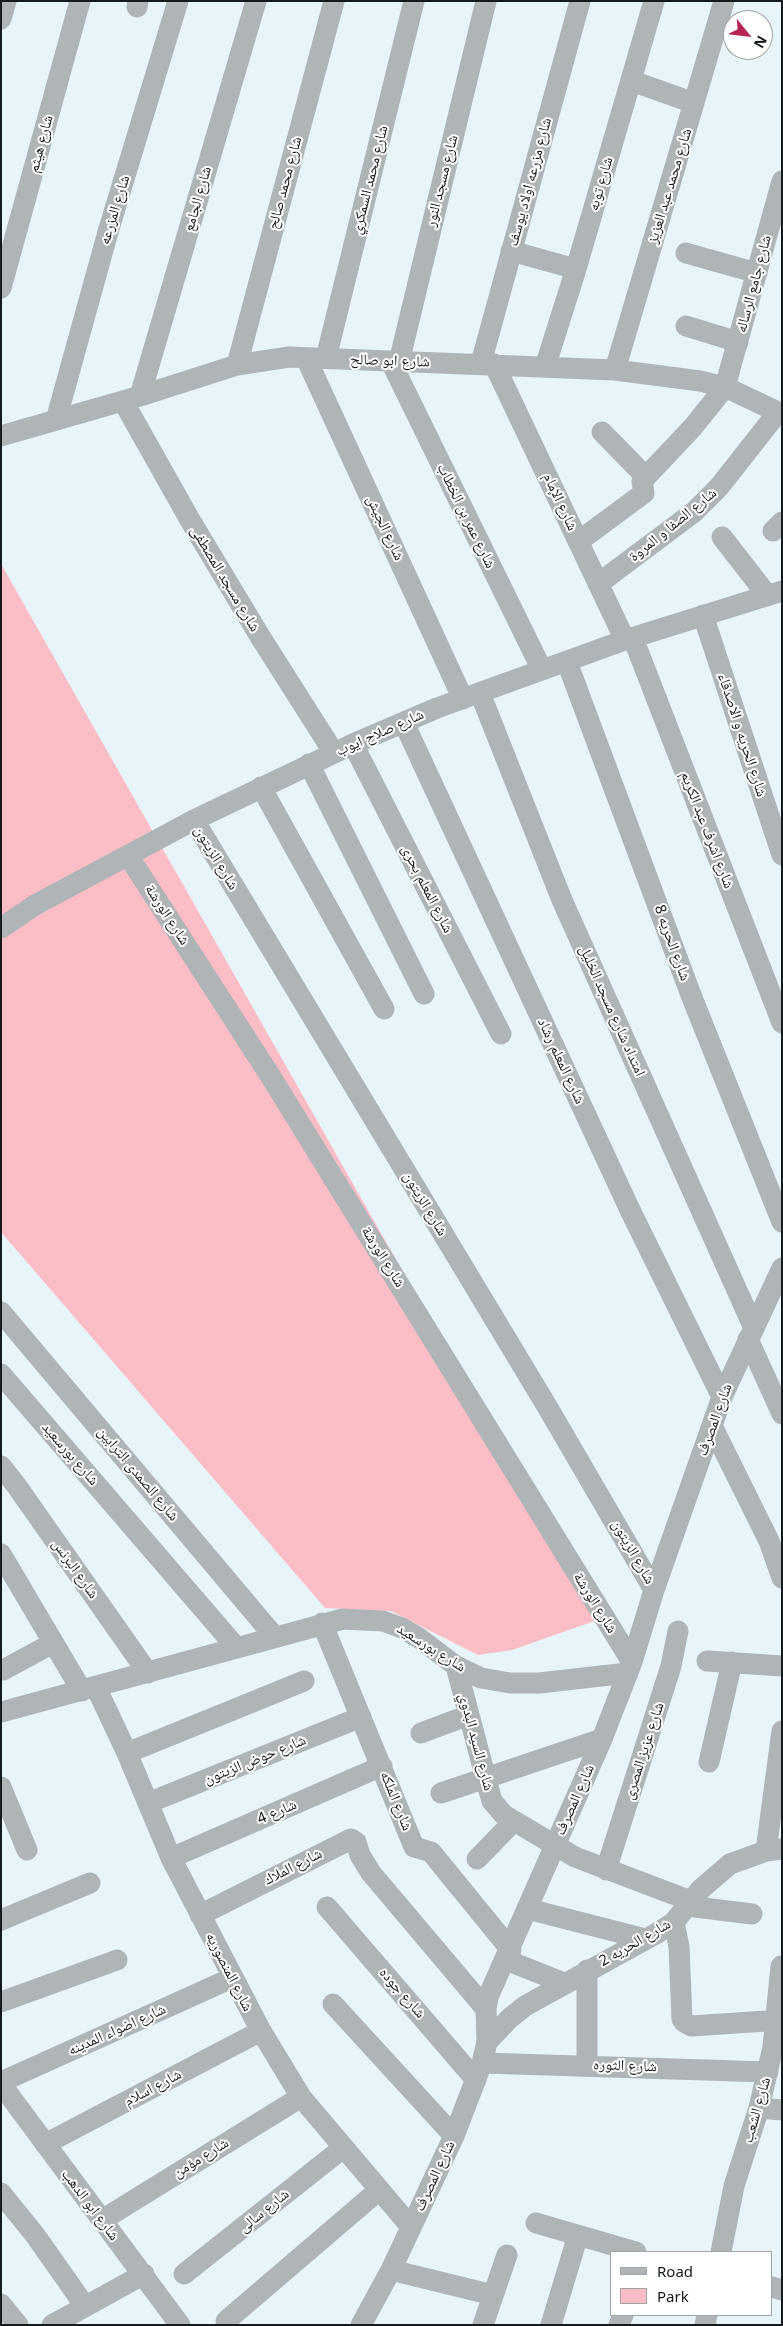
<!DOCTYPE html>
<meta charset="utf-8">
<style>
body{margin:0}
#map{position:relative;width:783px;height:2326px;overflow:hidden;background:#e7f4fa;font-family:"Noto Sans",sans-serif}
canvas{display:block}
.frame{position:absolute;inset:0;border:2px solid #151a1c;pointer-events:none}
.legend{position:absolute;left:610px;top:2251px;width:162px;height:65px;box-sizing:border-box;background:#fff;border:1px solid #a1a3a4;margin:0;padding:6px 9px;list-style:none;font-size:15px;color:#151a1c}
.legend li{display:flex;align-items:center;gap:10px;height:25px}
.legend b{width:25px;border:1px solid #a1a3a4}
.north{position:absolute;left:723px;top:10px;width:50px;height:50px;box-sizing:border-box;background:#fff;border:1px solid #a1a3a4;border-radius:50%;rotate:119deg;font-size:14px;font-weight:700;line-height:20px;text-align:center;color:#151a1c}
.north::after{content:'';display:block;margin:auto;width:18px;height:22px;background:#b62652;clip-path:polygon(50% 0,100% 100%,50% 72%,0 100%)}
</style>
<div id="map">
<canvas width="783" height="2326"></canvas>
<div class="frame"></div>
<ul class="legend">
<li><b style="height:6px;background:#afb4b7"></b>Road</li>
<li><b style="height:14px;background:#fbbdc6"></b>Park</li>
</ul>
<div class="north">N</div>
</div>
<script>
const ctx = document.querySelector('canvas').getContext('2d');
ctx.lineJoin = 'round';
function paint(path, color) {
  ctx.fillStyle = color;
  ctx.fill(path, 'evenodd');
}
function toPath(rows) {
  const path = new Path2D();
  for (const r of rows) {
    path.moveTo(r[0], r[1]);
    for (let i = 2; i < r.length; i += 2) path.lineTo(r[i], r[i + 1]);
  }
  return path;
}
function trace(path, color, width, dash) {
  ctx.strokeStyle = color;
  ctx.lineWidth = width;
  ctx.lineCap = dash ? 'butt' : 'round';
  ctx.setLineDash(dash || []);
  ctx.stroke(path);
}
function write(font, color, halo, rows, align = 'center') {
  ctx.font = font + ' "Noto Sans","Noto Naskh Arabic",sans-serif';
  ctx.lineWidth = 4;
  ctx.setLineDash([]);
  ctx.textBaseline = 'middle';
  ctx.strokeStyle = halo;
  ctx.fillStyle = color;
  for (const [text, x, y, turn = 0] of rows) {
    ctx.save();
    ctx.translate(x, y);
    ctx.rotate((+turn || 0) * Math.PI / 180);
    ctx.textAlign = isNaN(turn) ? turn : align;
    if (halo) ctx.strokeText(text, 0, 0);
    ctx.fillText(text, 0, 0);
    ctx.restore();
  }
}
paint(toPath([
 [1,564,600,1619,512,1650,478,1655,391,1611,325,1608,1,1232]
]), '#fbbdc6');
trace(toPath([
 [137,7,138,1],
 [1,19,6,1],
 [632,81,694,103],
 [511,251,576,269],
 [686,253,757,273],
 [1,288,80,1],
 [686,326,738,342],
 [306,358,463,699],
 [326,358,414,1],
 [391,362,542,670],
 [399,362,486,1],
 [481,363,580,1],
 [494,364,625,640],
 [237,365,334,1],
 [545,367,576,269,654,1],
 [615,370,724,1],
 [140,396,256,1],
 [123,401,190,520,261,638,334,753],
 [56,420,108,232,178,1],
 [602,432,646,477],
 [1,436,140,396,237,365,289,357,615,370,700,381,725,387,782,414],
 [773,531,782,522],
 [722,537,767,595],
 [579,541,644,493,642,481,693,427,725,387,782,181],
 [598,584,694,512,719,487,778,412],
 [703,615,782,855],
 [633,638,782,1023],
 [567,662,691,995,782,1222],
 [480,693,562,900,753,1326],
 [404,723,630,1210,722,1397],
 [353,744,501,1034],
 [309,764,424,994],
 [261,787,384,1009],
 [194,820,548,1408,654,1590],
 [129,857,271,1077,632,1662],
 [1,928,35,905,194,820,353,744,437,708,625,640,782,591],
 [1,1312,274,1636],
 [748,1339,782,1414],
 [1,1374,236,1647],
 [712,1426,769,1541,782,1578],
 [1,1466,16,1485,148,1673],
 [1,1554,82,1691],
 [322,1623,414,1847,431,1852,511,1950],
 [707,1661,782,1666],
 [456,1666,490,1794,492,1801,504,1815,575,1857,691,1901],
 [3,1670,53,1643],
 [96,1687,127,1753,171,1858,261,2031,301,2097,411,2227],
 [1,1712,343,1619,383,1621,402,1628,419,1638,456,1666,481,1678,510,1683,539,1683,628,1673],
 [421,1733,469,1715],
 [127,1753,304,1681],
 [709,1762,732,1662],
 [1,1787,27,1850],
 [441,1793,602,1739],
 [148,1803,361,1717],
 [766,1851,782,1731],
 [171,1858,382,1766],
 [477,1859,513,1822],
 [606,1870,671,1666,678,1631],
 [687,1906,752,1914],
 [327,1907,476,2080],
 [528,1909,645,1939],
 [200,1915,351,1839,356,1842,360,1855,371,1873,486,2009],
 [1,1920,90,1883],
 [674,1922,679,1947,682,2019,684,2022,691,2026,782,2020],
 [506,1960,564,1983],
 [1,2002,117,1960],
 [333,2004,454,2136],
 [487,2042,510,2018,525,2006,659,1932,674,1922,701,1889,730,1864,766,1851,782,1849],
 [482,2063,768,2072],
 [587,2065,587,1970],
 [1,2082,232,1978],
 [1,2084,180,2325],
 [759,2108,782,2110],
 [45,2144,261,2031],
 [1,2193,35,2235,85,2306],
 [102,2220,301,2097],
 [536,2223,636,2252],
 [721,2252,734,2186,759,2108,773,2047,781,1966],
 [391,2270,493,2295],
 [184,2274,343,2148],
 [772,2287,782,2290],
 [1,2304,18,2325],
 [226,2321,379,2190],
 [52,2325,144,2274],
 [361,2325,391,2270,454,2136,482,2063,487,2042,486,2009,488,1997,602,1739,632,1662,654,1590,722,1397,782,1268],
 [483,2325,507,2255],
 [551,2325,578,2235],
 [619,2325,623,2315],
 [705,2325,707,2315]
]), '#afb4b7', 21);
write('15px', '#151a1c', '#fff', [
 ["شارع هيثم",41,144,-75],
 ["شارع محمد السمكري",370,180,-76],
 ["شارع مسجد النور",442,181,-76],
 ["شارع مزرعه اولاد يوسف",530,182,-75],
 ["شارع محمد صالح",285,183,-75],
 ["شارع توبه",601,184,-74],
 ["شارع محمد عبد العزيز",670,186,-73],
 ["شارع الجامع",198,199,-74],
 ["شارع المزرعه",115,210,-73],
 ["شارع جامع الرساله",754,284,-75],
 ["شارع ابو صالح",390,361,2],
 ["شارع الإمام",560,502,65],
 ["شارع عمر بن الخطاب",466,516,64],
 ["شارع الصفا و المروة",673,525,-39],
 ["شارع الجيش",385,528,65],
 ["شارع مسجد المصطفى",225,579,59],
 ["شارع صلاح ايوب",380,733,-24],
 ["شارع الحريه و الاصدقاء",742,735,72],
 ["شارع اشرف عبد الكريم",707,830,69],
 ["شارع الزيتون",216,858,59],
 ["شارع المعلم بحرى",427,889,63],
 ["شارع الورشة",167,915,57],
 ["شارع الحريه 8",672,943,70],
 ["امتداد شارع مسجد الخليل",612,1011,66],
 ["شارع المعلم رشاد",561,1061,65],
 ["شارع الزيتون",425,1204,59],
 ["شارع الورشة",383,1257,58],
 ["شارع المصرف",715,1420,-70],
 ["شارع بورسعيد",70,1454,49],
 ["شارع الصمدى الترابين",138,1474,50],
 ["شارع الزيتون",633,1552,60],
 ["شارع البرنس",75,1569,55],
 ["شارع الورشة",595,1603,58],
 ["شارع بورسعيد",431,1648,32],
 ["شارع السيد البدوي",476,1742,75],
 ["شارع عزيز المصرى",644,1751,-72],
 ["شارع حوض الزيتون",255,1760,-22],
 ["شارع المصرف",575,1800,-66],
 ["شارع الملكه",396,1801,68],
 ["شارع 4",277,1812,-23],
 ["شارع الملاك",293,1867,-27],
 ["شارع الحريه 2",635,1943,-30],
 ["شارع المنصوريه",229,1972,63],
 ["شارع جوده",402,1993,49],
 ["شارع اضواء المدينه",117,2030,-24],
 ["شارع الثوره",625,2066,2],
 ["شارع اسلام",153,2088,-28],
 ["شارع الشعب",757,2110,-74],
 ["شارع مؤمن",201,2158,-32],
 ["شارع المصرف",435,2176,-65],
 ["شارع ابو الدهب",90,2205,53],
 ["شارع سالى",264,2211,-39]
]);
</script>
